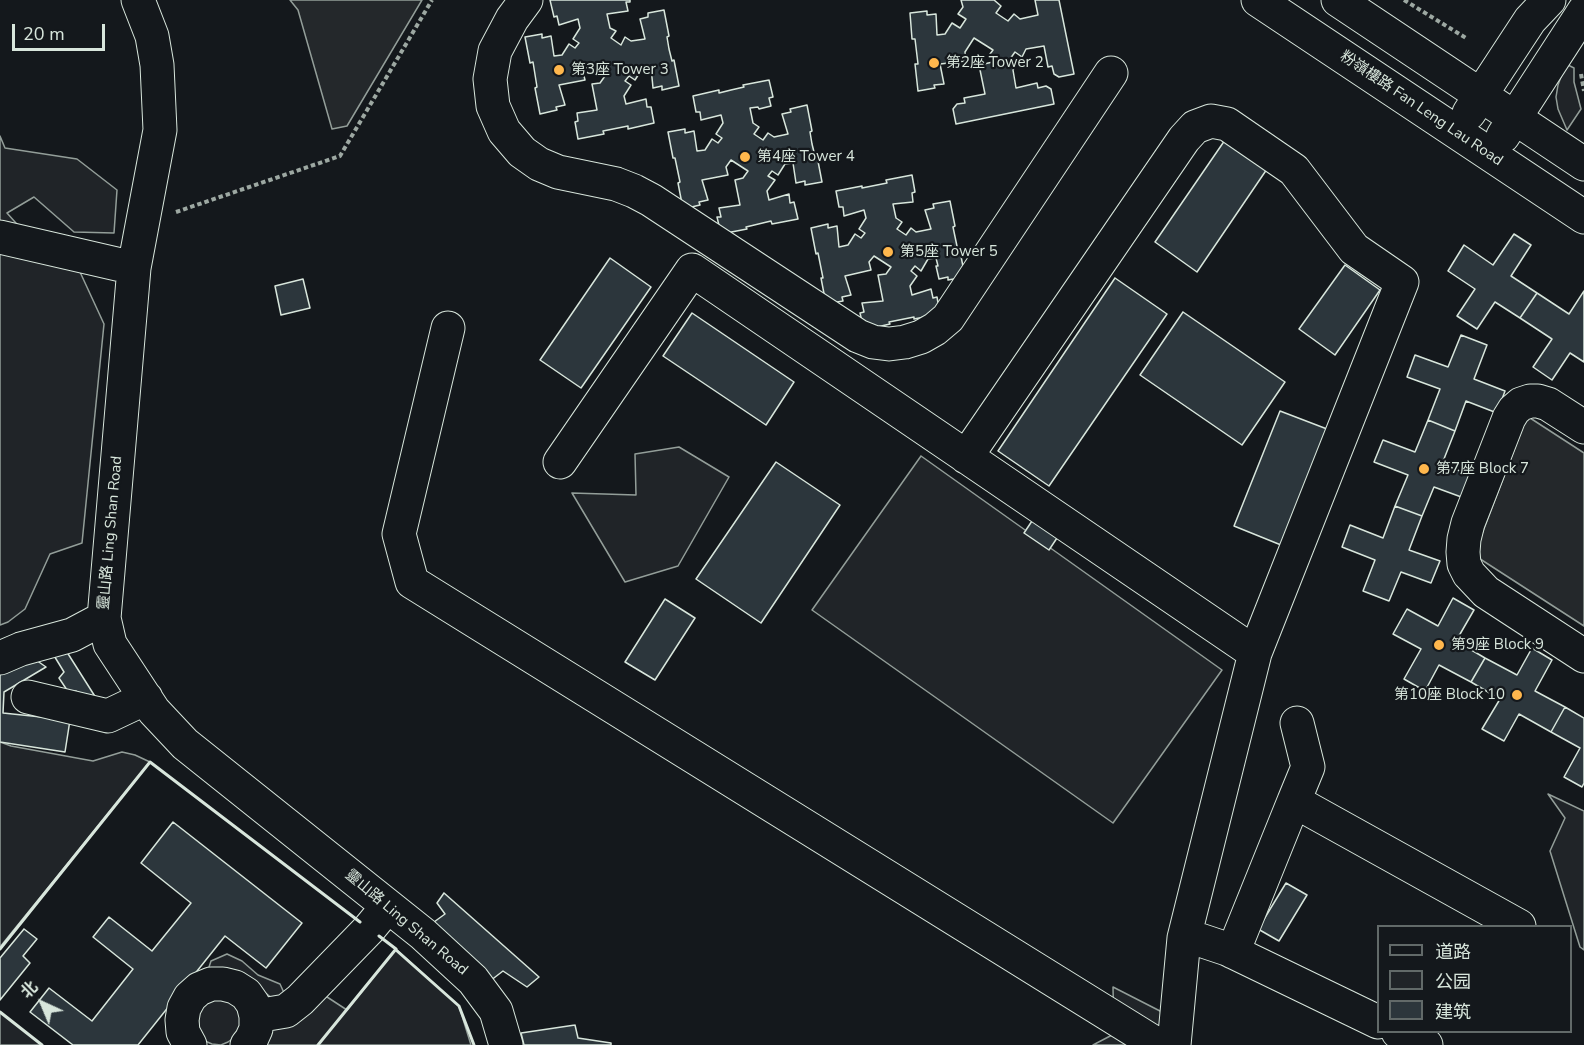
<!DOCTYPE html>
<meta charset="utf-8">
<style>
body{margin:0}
#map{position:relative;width:1584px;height:1045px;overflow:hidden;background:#14181c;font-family:"Nunito Sans","Noto Sans SC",sans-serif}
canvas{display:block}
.legend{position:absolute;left:1377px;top:925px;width:195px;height:108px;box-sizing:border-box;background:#14181c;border:2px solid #626a69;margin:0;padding:8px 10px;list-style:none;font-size:18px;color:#d8e6dc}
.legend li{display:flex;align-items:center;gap:12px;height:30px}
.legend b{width:30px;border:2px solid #626a69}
.north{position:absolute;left:12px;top:973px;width:60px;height:60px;-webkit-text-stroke:4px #14181c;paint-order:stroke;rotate:316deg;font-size:16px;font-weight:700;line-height:24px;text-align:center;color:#d8e6dc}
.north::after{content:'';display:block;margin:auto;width:21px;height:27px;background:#d8e6dc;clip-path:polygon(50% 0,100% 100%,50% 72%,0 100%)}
.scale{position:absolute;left:12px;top:24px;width:93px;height:27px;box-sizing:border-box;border:3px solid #d8e6dc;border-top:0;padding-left:8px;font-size:18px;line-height:21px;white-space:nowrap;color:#d8e6dc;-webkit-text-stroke:4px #14181c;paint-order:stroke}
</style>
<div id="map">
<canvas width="1584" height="1045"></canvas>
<ul class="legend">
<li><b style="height:8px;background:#14181c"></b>道路</li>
<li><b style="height:16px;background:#202428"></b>公园</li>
<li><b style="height:16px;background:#2c363c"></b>建筑</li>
</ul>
<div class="north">北</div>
<div class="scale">20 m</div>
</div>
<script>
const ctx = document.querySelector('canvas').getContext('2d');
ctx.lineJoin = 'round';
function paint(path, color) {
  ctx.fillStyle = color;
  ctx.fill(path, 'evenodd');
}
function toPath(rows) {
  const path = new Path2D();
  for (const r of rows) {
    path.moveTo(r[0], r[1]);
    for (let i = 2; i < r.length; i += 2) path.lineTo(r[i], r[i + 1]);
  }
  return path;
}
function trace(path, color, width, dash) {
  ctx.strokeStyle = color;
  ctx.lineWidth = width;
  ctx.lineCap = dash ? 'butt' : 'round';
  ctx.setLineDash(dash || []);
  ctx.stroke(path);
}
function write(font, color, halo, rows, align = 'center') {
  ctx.font = font + ' "Nunito Sans","Noto Sans SC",sans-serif';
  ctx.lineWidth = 4.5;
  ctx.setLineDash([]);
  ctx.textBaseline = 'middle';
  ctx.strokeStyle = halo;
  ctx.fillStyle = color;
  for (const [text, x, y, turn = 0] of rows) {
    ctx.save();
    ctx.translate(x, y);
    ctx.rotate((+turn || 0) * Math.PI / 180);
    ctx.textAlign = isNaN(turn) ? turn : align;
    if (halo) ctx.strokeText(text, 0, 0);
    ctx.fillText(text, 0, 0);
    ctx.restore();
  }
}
const green = toPath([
 [1568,65,1574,68,1574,82,1581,109,1567,130,1558,109,1556,97,1558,85,1562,74,1568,65],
 [0,136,5,148,77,159,117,190,114,233,74,232,34,197,7,213,40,250,80,272,104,324,82,543,50,554,25,609,8,622,0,625,0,136],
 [679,447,729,477,678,566,625,582,572,493,636,495,635,454,679,447],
 [921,456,1222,670,1113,823,812,610,921,456],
 [0,742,11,746,93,761,122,752,135,755,150,762,0,947,0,742],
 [1548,794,1584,811,1584,950,1580,947,1550,851,1565,818,1548,794],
 [396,949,459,1006,471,1045,259,1045,262,1034,324,995,347,1010,396,949],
 [227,954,242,961,258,975,280,984,285,995,277,1002,263,991,207,973,211,961,227,954],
 [1113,987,1160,1011,1182,1045,1093,1045,1114,1034,1113,987],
 [219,996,239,1008,242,1023,235,1037,228,1042,221,1045,212,1044,205,1041,199,1036,198,1006,219,996],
 [0,1012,42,1045,0,1045,0,1012]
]);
paint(green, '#202428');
trace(green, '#939e99', 1.5);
const parking = toPath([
 [290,0,422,0,347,126,332,129,298,10,290,0],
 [1527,416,1584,453,1584,626,1474,555,1527,416]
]);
paint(parking, '#24282b');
trace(parking, '#939e99', 1.5);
const building = toPath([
 [550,0,630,0,630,2,626,2,628,11,607,14,610,28,616,31,611,38,621,45,625,37,631,41,645,39,640,19,648,17,648,13,664,10,669,36,667,37,669,49,672,61,674,60,679,86,662,90,662,86,653,88,651,67,642,69,635,80,629,76,625,81,631,85,624,96,626,104,646,99,647,107,651,107,654,123,628,129,628,126,603,131,604,134,578,139,575,122,578,121,577,113,597,110,592,84,600,83,605,76,588,65,583,72,585,80,559,85,565,105,556,107,557,110,540,114,535,88,537,87,533,62,530,63,525,37,542,34,542,38,551,36,554,56,562,55,569,44,575,48,579,43,573,39,580,28,578,19,559,25,557,16,554,17,550,0],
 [961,0,994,0,1001,6,996,13,1008,21,1014,14,1020,19,1038,15,1035,0,1059,0,1074,74,1059,77,1054,74,1052,66,1048,67,1044,46,1026,49,1022,57,1015,52,1010,59,1017,63,1013,70,1016,88,1037,83,1038,88,1046,86,1051,89,1054,104,956,124,953,109,957,104,965,103,964,98,985,94,979,65,993,62,996,58,990,54,993,50,974,38,965,52,966,61,940,64,944,84,934,85,935,88,918,91,915,64,918,64,915,39,912,39,910,13,927,11,927,15,936,14,937,35,945,34,952,23,960,28,966,19,958,14,963,7,961,0],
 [769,80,773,97,769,98,771,106,759,109,758,107,750,108,753,123,759,127,754,134,763,140,768,133,774,137,788,134,782,114,791,112,790,109,807,105,812,131,810,132,812,144,815,156,817,156,822,182,805,185,805,181,796,183,793,163,785,164,778,175,772,171,768,176,775,180,767,191,769,200,789,194,790,203,794,202,798,219,772,224,771,221,746,227,747,229,721,234,717,217,721,217,719,208,740,205,735,180,743,178,748,171,731,160,726,167,728,175,702,180,708,200,699,202,700,205,683,209,678,183,680,182,675,158,673,158,668,132,685,129,685,133,694,131,697,151,705,150,712,139,718,143,722,138,716,134,723,123,721,115,701,120,700,112,696,112,693,96,719,90,719,93,731,90,744,87,743,85,769,80],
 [1225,140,1267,169,1197,272,1155,242,1225,140],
 [912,175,915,192,912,193,913,202,893,204,896,218,902,222,897,229,906,235,911,228,916,232,931,229,925,210,934,208,933,204,950,201,955,226,953,227,958,251,960,251,965,277,948,280,948,277,939,279,936,266,938,266,936,258,928,259,921,271,915,266,911,271,917,276,910,286,912,295,931,289,933,298,937,297,940,314,914,319,914,317,889,322,890,324,864,330,860,313,864,312,862,303,883,301,878,275,886,274,891,267,874,256,869,262,871,270,845,276,851,295,842,297,843,301,826,304,821,278,823,278,818,253,816,254,811,228,828,224,828,228,837,226,839,247,848,245,855,234,861,238,865,233,859,229,866,218,864,210,844,216,843,207,839,207,836,191,862,186,862,188,887,183,886,180,912,175],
 [1514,234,1531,245,1511,276,1537,293,1520,318,1495,302,1477,329,1457,316,1475,289,1448,271,1464,245,1493,265,1514,234],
 [610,258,651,287,581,388,540,360,610,258],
 [1345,265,1380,290,1335,355,1299,329,1345,265],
 [1115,278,1167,314,1049,486,998,451,1115,278],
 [303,279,310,308,281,315,275,286,303,279],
 [1584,291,1584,362,1570,353,1552,380,1533,367,1552,339,1520,318,1537,293,1569,314,1584,291],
 [1183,312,1285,382,1242,445,1140,375,1183,312],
 [692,313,794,382,766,425,663,356,692,313],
 [1461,335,1487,345,1474,379,1505,391,1497,413,1466,401,1455,431,1428,420,1440,389,1407,377,1415,355,1448,367,1461,335],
 [1280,411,1327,429,1281,545,1234,526,1280,411],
 [1428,420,1455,431,1442,464,1473,476,1464,498,1434,487,1422,516,1395,506,1408,475,1374,462,1383,440,1415,452,1428,420],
 [776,462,840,505,761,623,696,579,776,462],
 [1395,506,1422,516,1409,550,1440,561,1431,583,1401,572,1389,601,1363,591,1375,560,1342,547,1350,525,1383,538,1395,506],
 [1034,518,1059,535,1049,550,1024,533,1034,518],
 [1453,598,1474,610,1456,641,1485,658,1471,682,1439,665,1425,691,1404,679,1421,649,1393,634,1407,609,1438,626,1453,598],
 [665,599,695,618,655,680,625,662,665,599],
 [1532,648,1552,660,1535,691,1565,707,1551,732,1519,714,1504,741,1482,729,1500,699,1471,682,1485,658,1517,675,1532,648],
 [65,649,96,698,86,705,76,691,69,693,59,678,64,672,53,654,65,649],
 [36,660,46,667,4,692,3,713,70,720,65,752,0,742,0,674,36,660],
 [1565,707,1584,718,1584,783,1582,787,1564,777,1580,748,1551,732,1565,707],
 [173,822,302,923,266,968,225,936,138,1045,73,1045,30,1012,49,988,92,1021,133,969,93,937,109,917,152,951,191,903,141,863,173,822],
 [1286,883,1307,895,1279,941,1258,929,1286,883],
 [444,893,539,977,527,987,503,971,490,981,434,922,445,914,437,903,444,893],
 [24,929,37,939,23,956,30,963,0,1000,0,958,24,929],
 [575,1025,578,1038,611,1043,611,1045,524,1045,521,1033,575,1025]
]);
paint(building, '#2c363c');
trace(building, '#d8e6dc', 1.5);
const minor = toPath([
 [138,0,152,36,157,65,160,130,134,268,104,618,110,644,154,711,185,744,423,934,473,980,496,1011,506,1045],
 [526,0,512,19,495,51,490,79,493,106,504,131,522,152,539,164,558,172,616,184,634,191,651,200,858,336,873,342,889,344,905,342,921,337,935,329,948,318,1111,73],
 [1258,0,1584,217],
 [1338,0,1584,164],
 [1469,113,1530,20,1549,0],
 [1503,136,1584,11],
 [0,237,134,268],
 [448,328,399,534,412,582,1158,1045],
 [1584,427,1548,404,1538,401,1530,401,1521,404,1514,410,1509,418,1468,523,1464,539,1463,552,1464,564,1469,574,1486,592,1584,656],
 [966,457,1184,139,1195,127,1211,121,1227,124,1294,170,1354,249,1402,282,1255,653,1184,938,1174,1045],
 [560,462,692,270,1255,653],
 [0,658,21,649,72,635,104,618],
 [28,697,108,716,146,698],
 [1294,801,1308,767,1297,723],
 [1184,938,1197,939,1227,949,1378,1022],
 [1233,952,1294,801,1519,926],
 [256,1016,286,1011,300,1000,369,929,388,906],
 [1398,1032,1426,1045],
 [190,1045,183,1032,182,1020,184,1008,190,997,199,989,211,984,223,984,235,987,246,994,253,1004,256,1016,256,1029,251,1040,247,1045]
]);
trace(minor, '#d8e6dc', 35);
trace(toPath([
 [1404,0,1466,38],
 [1581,74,1584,91],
 [176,212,340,156,432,0]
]), '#9da8a2', 4, [4.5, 3]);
trace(minor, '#14181c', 33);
trace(toPath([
 [0,949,150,762,360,922],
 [396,950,459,1006,474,1045],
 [0,1012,42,1045],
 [318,1045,396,949,379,936]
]), '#d8e6dc', 3);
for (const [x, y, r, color] of [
 [934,63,6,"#ffb74d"],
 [559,70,6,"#ffb74d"],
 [745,157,6,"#ffb74d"],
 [888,252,6,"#ffb74d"],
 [1424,469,6,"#ffb74d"],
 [1439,645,6,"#ffb74d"],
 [1517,695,6,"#ffb74d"]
]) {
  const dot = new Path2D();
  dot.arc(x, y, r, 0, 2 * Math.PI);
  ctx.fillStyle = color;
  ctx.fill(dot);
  trace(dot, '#14181c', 2);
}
write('15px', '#d8e6dc', '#14181c', [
 ["第2座 Tower 2",946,63],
 ["第3座 Tower 3",571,70],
 ["第4座 Tower 4",757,157],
 ["第5座 Tower 5",900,252],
 ["第7座 Block 7",1436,469],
 ["第9座 Block 9",1451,645],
 ["第10座 Block 10",1505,695,"right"]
], 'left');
write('15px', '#d8e6dc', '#14181c', [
 ["粉嶺樓路 Fan Leng Lau Road",1421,109,34],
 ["靈山路 Ling Shan Road",111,533,-85],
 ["靈山路 Ling Shan Road",406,923,40]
]);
</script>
